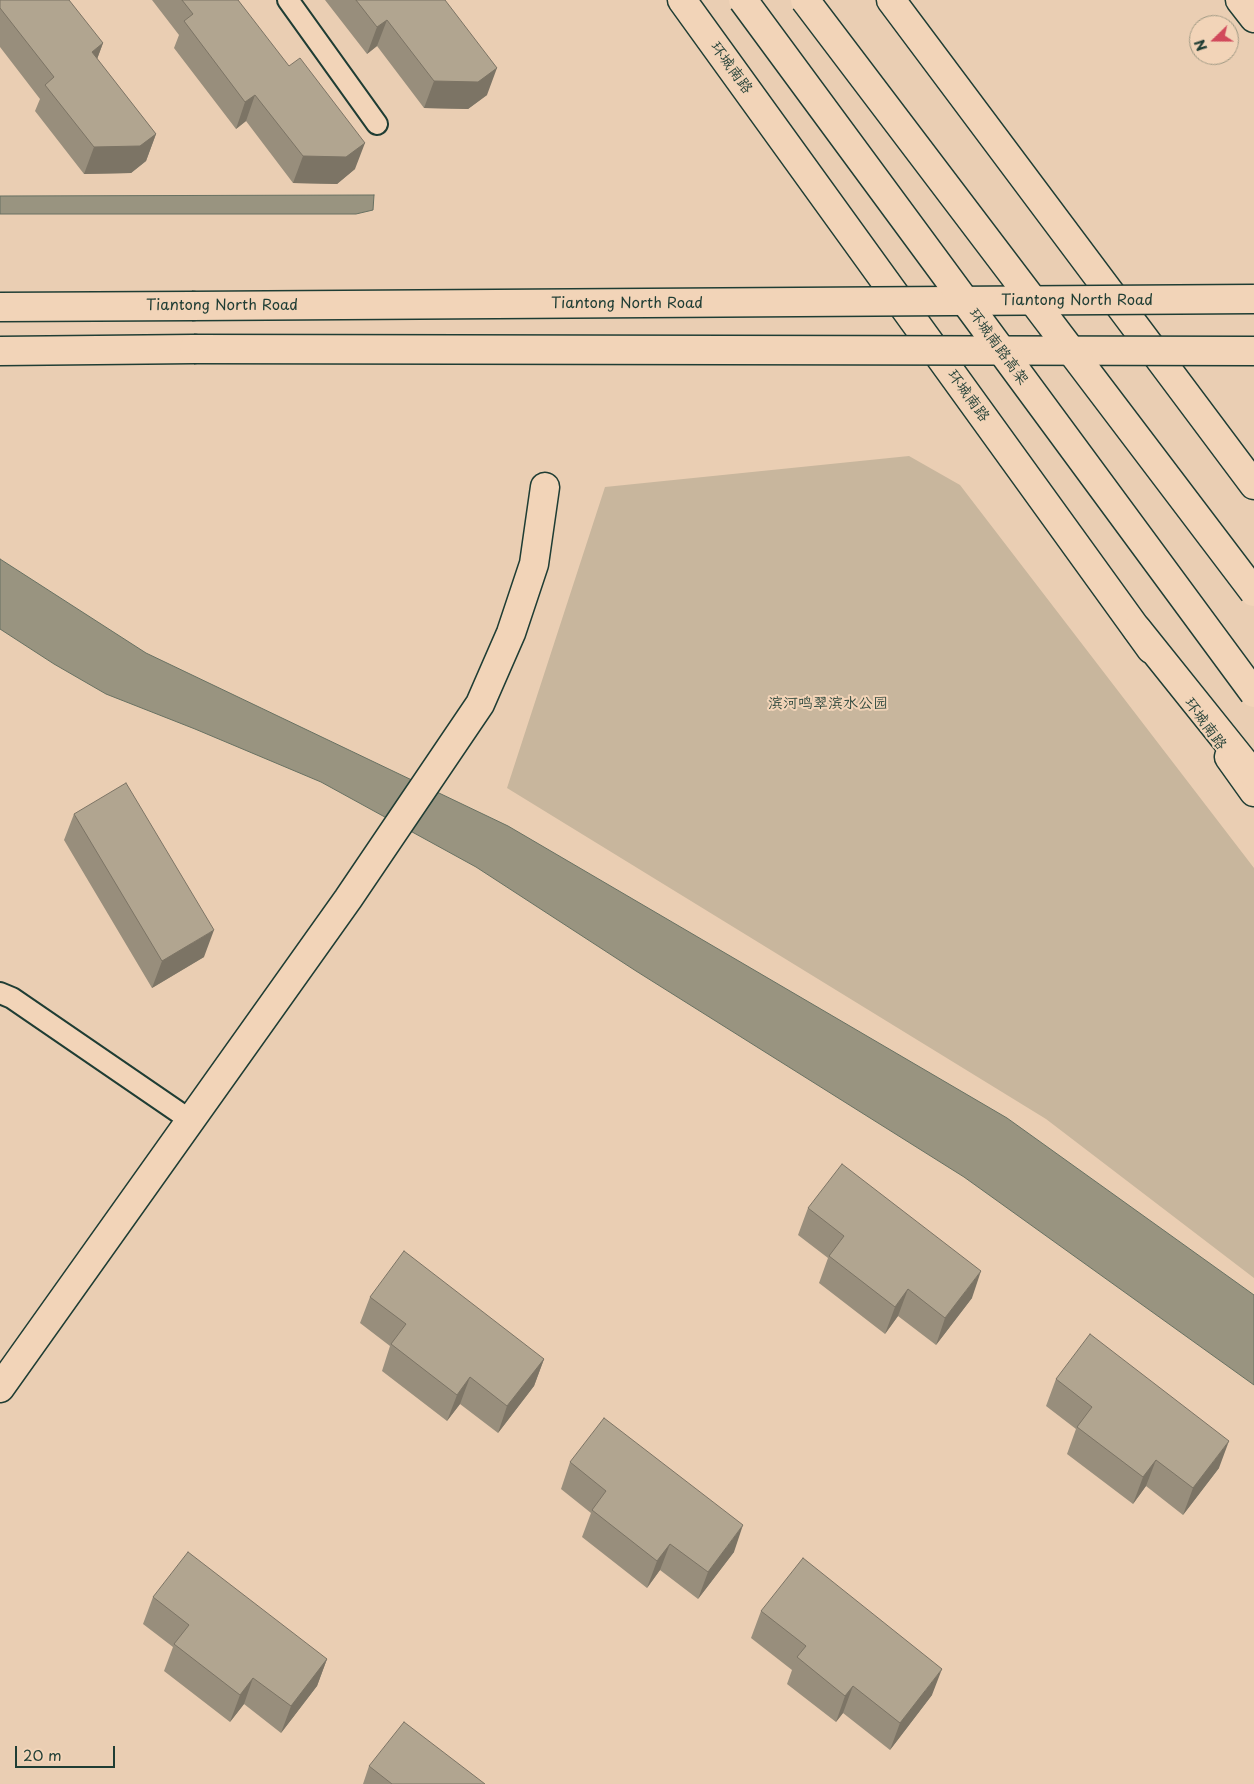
<!DOCTYPE html>
<meta charset="utf-8">
<style>
body{margin:0}
#map{position:relative;width:1254px;height:1784px;overflow:hidden;background:#eaceb3;font-family:"Playpen Sans",sans-serif}
canvas{display:block}
.north{position:absolute;left:1189px;top:15px;width:50px;height:50px;box-sizing:border-box;background:#f2d4b8;border:1px solid #9e9883;border-radius:50%;rotate:248deg;font-size:14px;font-weight:700;line-height:20px;text-align:center;color:#1f3d34}
.north::after{content:'';display:block;margin:auto;width:18px;height:22px;background:#d1495b;clip-path:polygon(50% 0,100% 100%,50% 72%,0 100%)}
.scale{position:absolute;left:15px;top:1746px;width:100px;height:22px;box-sizing:border-box;border:2px solid #1f3d34;border-top:0;padding-left:6px;font-size:15px;line-height:18px;white-space:nowrap;color:#1f3d34;-webkit-text-stroke:4px #f2d4b8;paint-order:stroke}
</style>
<div id="map">
<canvas width="1254" height="1784"></canvas>
<div class="north">N</div>
<div class="scale">20 m</div>
</div>
<script>
const ctx = document.querySelector('canvas').getContext('2d');
ctx.lineJoin = 'round';
function paint(path, color) {
  ctx.fillStyle = color;
  ctx.fill(path, 'evenodd');
}
function toPath(rows) {
  const path = new Path2D();
  for (const r of rows) {
    path.moveTo(r[0], r[1]);
    for (let i = 2; i < r.length; i += 2) path.lineTo(r[i], r[i + 1]);
  }
  return path;
}
function trace(path, color, width, dash) {
  ctx.strokeStyle = color;
  ctx.lineWidth = width;
  ctx.lineCap = dash ? 'butt' : 'round';
  ctx.setLineDash(dash || []);
  ctx.stroke(path);
}
function write(font, color, halo, rows, align = 'center') {
  ctx.font = font + ' "Playpen Sans","LXGW WenKai TC",sans-serif';
  ctx.lineWidth = 4;
  ctx.setLineDash([]);
  ctx.textBaseline = 'middle';
  ctx.strokeStyle = halo;
  ctx.fillStyle = color;
  for (const [text, x, y, turn = 0] of rows) {
    ctx.save();
    ctx.translate(x, y);
    ctx.rotate((+turn || 0) * Math.PI / 180);
    ctx.textAlign = isNaN(turn) ? turn : align;
    if (halo) ctx.strokeText(text, 0, 0);
    ctx.fillText(text, 0, 0);
    ctx.restore();
  }
}
paint(toPath([
 [909,456,960,485,1254,868,1254,1278,1046,1119,507,788,605,487]
]), '#c8b69d');
const water = toPath([
 [374,195,373,210,356,214,0,214,0,196,374,195],
 [0,559,146,653,508,826,1007,1118,1254,1295,1254,1385,964,1177,636,971,476,867,321,782,195,729,106,694,54,664,0,629,0,559]
]);
paint(water, '#999480');
trace(water, '#687162', 1);
const service = toPath([
 [288,0,377,124],
 [0,993,12,998,190,1120]
]);
const minor = toPath([
 [0,1388,348,899,480,704,511,633,534,564,545,487]
]);
const primary = toPath([
 [682,0,1151,649],
 [891,0,1254,485],
 [0,307,192,306],
 [0,351,194,349],
 [1229,757,1254,792]
]);
const trunk = toPath([
 [1137,629,1254,775]
]);
const motorway = toPath([
 [1240,0,1254,18]
]);
trace(service, '#1f3d34', 24);
trace(minor, '#1f3d34', 31);
trace(primary, '#1f3d34', 31);
trace(trunk, '#1f3d34', 31);
trace(motorway, '#1f3d34', 31);
trace(service, '#f2d4b8', 20);
trace(minor, '#f2d4b8', 28);
trace(primary, '#f2d4b8', 28);
trace(trunk, '#f2d4b8', 28);
trace(motorway, '#f2d4b8', 28);
const primaryBridge = toPath([
 [192,306,1254,299],
 [194,349,1254,351]
]);
const trunkBridge = toPath([
 [743,0,1254,693],
 [805,0,1254,592]
]);
trace(primaryBridge, '#1f3d34', 31, []);
trace(trunkBridge, '#1f3d34', 31, []);
trace(primaryBridge, '#f2d4b8', 28);
trace(trunkBridge, '#f2d4b8', 28);
paint(toPath([
 [0,0,103,43,97,59,156,134,146,161,131,173,84,174,35,111,40,99,0,47],
 [152,0,238,0,355,169,337,184,293,183,246,121,236,129,174,48,179,35],
 [325,0,445,0,487,95,468,109,424,108,377,46,367,54],
 [74,814,204,957,152,988,64,840],
 [808,1208,972,1298,936,1345,898,1316,885,1334,819,1283,828,1258,798,1235],
 [370,1297,544,1359,534,1386,498,1433,460,1404,447,1421,382,1371,390,1346,360,1323],
 [1056,1379,1219,1468,1183,1515,1146,1486,1133,1504,1067,1454,1076,1429,1046,1406],
 [570,1462,734,1552,698,1599,660,1570,647,1588,582,1537,591,1513,561,1489],
 [153,1597,327,1659,317,1686,281,1733,244,1704,230,1722,164,1671,173,1647,143,1624],
 [761,1611,932,1695,890,1750,843,1713,836,1722,787,1684,792,1670,751,1638],
 [369,1766,485,1784,363,1784]
]), '#988e7c');
paint(toPath([
 [387,20,377,46,367,54,377,27],
 [103,43,93,70,92,52],
 [497,68,487,95,468,109,424,108,434,81],
 [255,95,246,121,236,129,245,102],
 [156,134,146,161,131,173,84,174,94,147],
 [365,143,355,169,337,184,293,183,303,156],
 [214,930,204,957,152,988,162,961],
 [981,1271,972,1298,936,1345,945,1318],
 [908,1289,898,1316,885,1334,895,1307],
 [544,1359,534,1386,498,1433,507,1406],
 [470,1377,460,1404,447,1421,457,1395],
 [1229,1441,1219,1468,1183,1515,1193,1488],
 [1156,1460,1146,1486,1133,1504,1143,1477],
 [743,1525,734,1552,698,1599,708,1572],
 [670,1544,660,1570,647,1588,657,1561],
 [327,1659,317,1686,281,1733,291,1706],
 [942,1669,932,1695,890,1750,900,1723],
 [253,1678,244,1704,230,1722,240,1695],
 [853,1686,843,1713,836,1722,845,1696]
]), '#7c7465');
const building = toPath([
 [0,0,69,0,103,43,92,52,156,134,140,146,94,147,45,85,54,77,0,8,0,0],
 [182,0,238,0,289,66,300,58,365,143,346,157,303,156,255,95,245,102,184,21,193,14,182,0],
 [356,0,445,0,497,68,478,82,434,81,387,20,377,27,356,0],
 [126,783,214,930,162,961,74,814,126,783],
 [842,1164,981,1271,945,1318,908,1289,895,1307,829,1256,844,1236,808,1208,842,1164],
 [404,1251,544,1359,507,1406,470,1377,457,1395,391,1344,406,1324,370,1297,404,1251],
 [1090,1334,1229,1441,1193,1488,1156,1460,1143,1477,1077,1427,1092,1407,1056,1379,1090,1334],
 [604,1418,743,1525,708,1572,670,1544,657,1561,592,1510,606,1491,570,1462,604,1418],
 [188,1552,327,1659,291,1706,253,1678,240,1695,174,1644,189,1625,153,1597,188,1552],
 [803,1558,942,1669,900,1723,853,1686,845,1696,797,1657,806,1646,761,1611,803,1558],
 [404,1722,485,1784,392,1784,369,1766,404,1722]
]);
paint(building, '#b1a590');
trace(building, '#7c7465', 1);
write('15px', '#1f3d34', '#f2d4b8', [
 ["环城南路",731,68,54],
 ["Tiantong North Road",1077,301],
 ["Tiantong North Road",627,304],
 ["Tiantong North Road",222,306],
 ["环城南路高架",998,347,54],
 ["环城南路",968,396,54],
 ["环城南路",1205,724,54]
]);
write('15px', '#30493e', '#f2d4b8', [
 ["滨河鸣翠滨水公园",828,704]
]);
</script>
